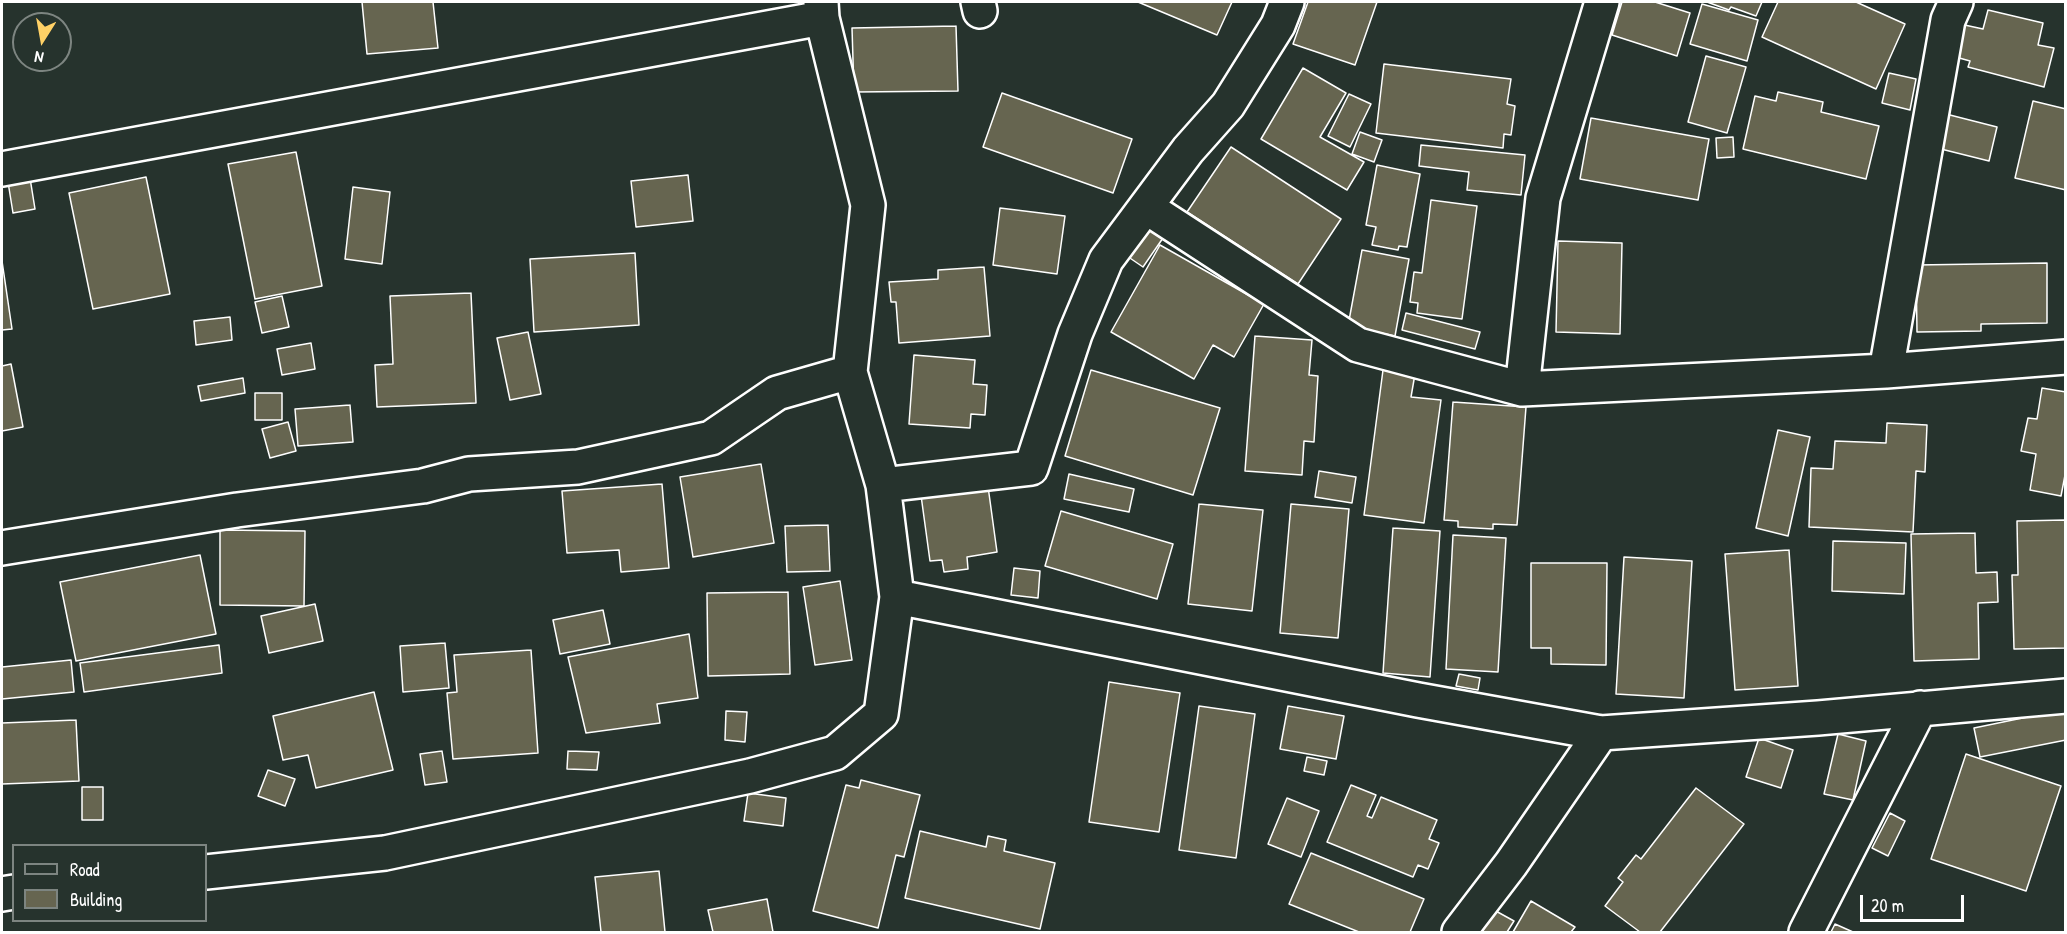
<!DOCTYPE html>
<style>
body{margin:0}
#map{position:relative;width:2067px;height:934px;overflow:hidden;background:#26332d;font-family:"Patrick Hand",sans-serif}
canvas{display:block}
.frame{position:absolute;inset:0;border:3px solid #fff;pointer-events:none}
.legend{position:absolute;left:12px;top:844px;width:195px;height:78px;box-sizing:border-box;background:#26332d;border:2px solid #7d8581;margin:0;padding:8px 10px;list-style:none;font-size:18px;color:#fff}
.legend li{display:flex;align-items:center;gap:12px;height:30px}
.legend b{width:30px;border:2px solid #7d8581}
.north{position:absolute;left:12px;top:12px;width:60px;height:60px;box-sizing:border-box;background:#26332d;border:2px solid #7d8581;border-radius:50%;rotate:191deg;font-size:16px;font-weight:700;line-height:24px;text-align:center;color:#fff}
.north::after{content:'';display:block;margin:auto;width:21px;height:27px;background:#ffd166;clip-path:polygon(50% 0,100% 100%,50% 72%,0 100%)}
.scale{position:absolute;left:1860px;top:895px;width:104px;height:27px;box-sizing:border-box;border:3px solid #fff;border-top:0;padding-left:8px;font-size:18px;line-height:21px;white-space:nowrap;color:#fff;-webkit-text-stroke:4px #26332d;paint-order:stroke}
</style>
<div id="map">
<canvas width="2067" height="934"></canvas>
<div class="frame"></div>
<ul class="legend">
<li><b style="height:8px;background:#26332d"></b>Road</li>
<li><b style="height:16px;background:#666550"></b>Building</li>
</ul>
<div class="north">N</div>
<div class="scale">20 m</div>
</div>
<script>
const ctx = document.querySelector('canvas').getContext('2d');
ctx.lineJoin = 'round';
function paint(path, color) {
  ctx.fillStyle = color;
  ctx.fill(path, 'evenodd');
}
function toPath(rows) {
  const path = new Path2D();
  for (const r of rows) {
    path.moveTo(r[0], r[1]);
    for (let i = 2; i < r.length; i += 2) path.lineTo(r[i], r[i + 1]);
  }
  return path;
}
function trace(path, color, width, dash) {
  ctx.strokeStyle = color;
  ctx.lineWidth = width;
  ctx.lineCap = dash ? 'butt' : 'round';
  ctx.setLineDash(dash || []);
  ctx.stroke(path);
}
const building = toPath([
 [362,2,433,2,438,48,367,54,362,2],
 [1138,2,1232,2,1217,35,1138,2],
 [1308,2,1377,2,1355,65,1293,44,1308,2],
 [1622,2,1655,2,1690,13,1677,56,1612,35,1622,2],
 [1707,2,1762,2,1756,16,1731,7,1729,10,1707,2],
 [1778,2,1856,2,1905,24,1876,89,1762,37,1778,2],
 [1702,4,1758,20,1747,61,1690,44,1702,4],
 [1988,10,2043,23,2038,45,2054,48,2044,87,1968,67,1970,61,1952,56,1960,24,1983,29,1988,10],
 [956,26,958,91,854,92,852,28,956,26],
 [1706,56,1746,67,1727,133,1688,122,1706,56],
 [1384,64,1511,79,1507,104,1515,106,1511,135,1504,134,1503,148,1376,133,1384,64],
 [1303,68,1346,93,1320,137,1364,162,1347,190,1261,139,1303,68],
 [1889,73,1916,79,1910,110,1882,103,1889,73],
 [1778,92,1823,102,1821,112,1879,126,1866,179,1743,149,1755,96,1776,101,1778,92],
 [1002,93,1132,139,1113,193,983,147,1002,93],
 [1349,94,1371,104,1350,147,1328,136,1349,94],
 [2033,101,2066,109,2066,190,2015,178,2033,101],
 [1946,114,1997,127,1989,161,1937,148,1946,114],
 [1591,118,1709,139,1698,200,1580,179,1591,118],
 [1360,132,1382,140,1374,162,1352,154,1360,132],
 [1733,137,1734,157,1717,158,1716,138,1733,137],
 [1421,145,1525,155,1521,195,1467,190,1469,172,1419,166,1421,145],
 [1231,147,1341,219,1298,284,1187,212,1231,147],
 [296,152,322,286,255,299,228,164,296,152],
 [1377,165,1420,174,1407,247,1399,246,1398,250,1372,245,1376,227,1366,225,1377,165],
 [688,175,693,221,636,227,631,181,688,175],
 [146,177,170,294,93,309,69,193,146,177],
 [30,178,35,209,13,213,8,182,30,178],
 [353,187,390,192,382,264,345,259,353,187],
 [1431,200,1477,206,1462,319,1417,313,1418,303,1410,302,1414,272,1422,273,1431,200],
 [1000,208,1065,216,1057,274,993,265,1000,208],
 [1144,225,1163,238,1143,267,1124,254,1144,225],
 [1558,241,1622,243,1620,334,1556,332,1558,241],
 [1160,245,1264,304,1234,357,1213,345,1194,379,1111,332,1160,245],
 [1362,250,1409,259,1395,336,1348,326,1362,250],
 [635,253,639,325,534,332,530,259,635,253],
 [2,261,12,329,2,330,2,261],
 [2047,263,2047,323,1981,324,1981,331,1917,332,1916,265,2047,263],
 [984,267,990,336,899,343,896,302,891,302,889,282,938,279,938,270,984,267],
 [471,293,476,403,377,407,375,365,393,364,390,296,471,293],
 [282,296,289,327,262,333,255,302,282,296],
 [1406,313,1480,332,1475,349,1402,330,1406,313],
 [230,317,232,340,196,345,194,321,230,317],
 [528,332,541,394,510,400,497,338,528,332],
 [1255,336,1312,340,1309,375,1318,376,1314,442,1304,441,1302,475,1245,471,1255,336],
 [311,343,315,369,282,375,277,349,311,343],
 [914,355,975,360,973,384,987,385,985,415,971,414,970,428,909,424,914,355],
 [11,364,23,427,2,431,2,366,11,364],
 [1091,370,1220,408,1193,495,1065,456,1091,370],
 [1383,370,1415,374,1411,397,1441,400,1424,523,1364,515,1383,370],
 [243,378,245,393,201,401,198,386,243,378],
 [2042,388,2066,392,2066,470,2061,496,2030,490,2036,454,2021,451,2028,418,2037,419,2042,388],
 [255,393,282,393,282,420,255,420,255,393],
 [1453,402,1526,407,1517,525,1493,524,1493,529,1458,527,1458,521,1444,520,1453,402],
 [350,405,353,442,298,446,295,409,350,405],
 [288,422,296,451,270,458,262,429,288,422],
 [1887,423,1927,425,1925,472,1916,471,1913,532,1809,527,1811,468,1833,469,1835,441,1886,443,1887,423],
 [1778,430,1810,437,1788,536,1756,528,1778,430],
 [761,464,774,543,693,557,680,477,761,464],
 [1319,471,1356,477,1352,503,1315,497,1319,471],
 [1069,474,1134,489,1129,512,1064,499,1069,474],
 [987,479,997,552,967,557,968,569,944,572,942,560,930,561,920,488,987,479],
 [662,484,669,568,621,572,619,550,567,553,562,491,662,484],
 [1199,504,1263,510,1252,611,1188,604,1199,504],
 [1291,504,1349,509,1338,638,1280,633,1291,504],
 [1061,511,1173,544,1157,599,1045,566,1061,511],
 [2066,520,2066,648,2014,649,2012,575,2018,575,2017,521,2066,520],
 [828,525,830,571,787,572,785,526,828,525],
 [1393,528,1440,531,1430,677,1383,673,1393,528],
 [220,530,305,531,304,606,220,605,220,530],
 [1975,533,1976,573,1997,572,1998,602,1978,603,1979,659,1914,661,1911,534,1975,533],
 [1453,535,1506,538,1498,672,1446,669,1453,535],
 [1833,541,1906,543,1904,594,1832,591,1833,541],
 [1789,550,1798,686,1735,690,1725,554,1789,550],
 [200,555,216,634,76,661,60,582,200,555],
 [1624,557,1692,561,1684,698,1616,694,1624,557],
 [1531,563,1607,563,1606,665,1551,664,1551,648,1531,648,1531,563],
 [1014,568,1040,571,1038,598,1011,595,1014,568],
 [840,581,852,660,815,665,803,587,840,581],
 [788,592,790,674,708,676,707,593,788,592],
 [315,604,323,641,269,653,261,616,315,604],
 [603,610,610,644,560,654,553,620,603,610],
 [689,634,698,698,657,704,660,723,586,733,568,657,689,634],
 [445,643,449,688,403,692,400,646,445,643],
 [219,645,222,673,84,692,80,663,219,645],
 [531,650,538,753,453,759,447,693,457,692,454,655,531,650],
 [71,660,74,692,2,699,2,667,71,660],
 [1459,674,1480,678,1478,690,1456,686,1459,674],
 [1109,682,1180,693,1159,832,1089,822,1109,682],
 [374,692,393,770,316,788,308,755,283,760,273,716,374,692],
 [1199,706,1255,714,1236,858,1179,850,1199,706],
 [1288,706,1344,716,1336,759,1280,749,1288,706],
 [2066,709,2066,740,1980,757,1974,728,2066,709],
 [726,711,747,712,745,742,725,740,726,711],
 [76,720,79,781,2,784,2,723,76,720],
 [1838,734,1866,741,1853,800,1824,794,1838,734],
 [1759,738,1793,750,1781,788,1746,777,1759,738],
 [442,751,447,782,425,785,420,754,442,751],
 [568,751,599,752,597,770,567,769,568,751],
 [1966,754,2061,786,2026,891,1931,859,1966,754],
 [1307,757,1327,761,1324,775,1304,771,1307,757],
 [268,770,295,779,285,806,258,796,268,770],
 [861,780,920,795,904,857,896,855,878,928,813,911,846,785,859,788,861,780],
 [1351,785,1376,795,1367,816,1372,818,1381,797,1437,820,1429,839,1439,843,1428,869,1418,865,1413,877,1327,842,1351,785],
 [82,787,103,787,103,820,82,820,82,787],
 [1696,788,1744,824,1660,932,1640,932,1605,906,1623,882,1618,878,1636,855,1641,859,1696,788],
 [748,793,786,798,783,826,744,821,748,793],
 [1287,798,1319,811,1301,857,1268,844,1287,798],
 [1890,813,1905,821,1888,856,1872,848,1890,813],
 [920,831,986,847,988,836,1006,840,1004,851,1055,863,1040,929,905,898,920,831],
 [1311,853,1424,899,1410,932,1359,932,1289,904,1311,853],
 [659,871,665,932,601,932,595,877,659,871],
 [767,899,773,932,713,932,708,910,767,899],
 [1531,901,1575,927,1571,932,1513,932,1531,901],
 [1494,910,1514,921,1507,932,1481,932,1494,910],
 [1835,924,1853,932,1831,932,1835,924]
]);
paint(building, '#666550');
trace(building, '#fff', 1.5);
const minor = toPath([
 [821,2,822,18,868,205,850,372],
 [978,2,980,11],
 [2,169,822,18],
 [1146,207,1358,345,1522,389,1886,371,2066,357],
 [1886,371,1948,20,1956,2],
 [1522,389,1543,198,1602,2],
 [883,485,1031,468,1075,334,1106,260,1188,150,1228,105,1278,25,1287,2],
 [2,548,237,510,423,486,469,474,578,467,711,438,777,393,850,372,883,485,897,597,881,714,835,753,750,776,385,853,206,872],
 [897,597,1418,700,1601,733,1818,718,2066,696],
 [2,894,14,892],
 [1459,932,1511,864,1601,733],
 [1806,932,1920,708]
]);
trace(minor, '#fff', 38);
trace(minor, '#26332d', 33);
</script>
